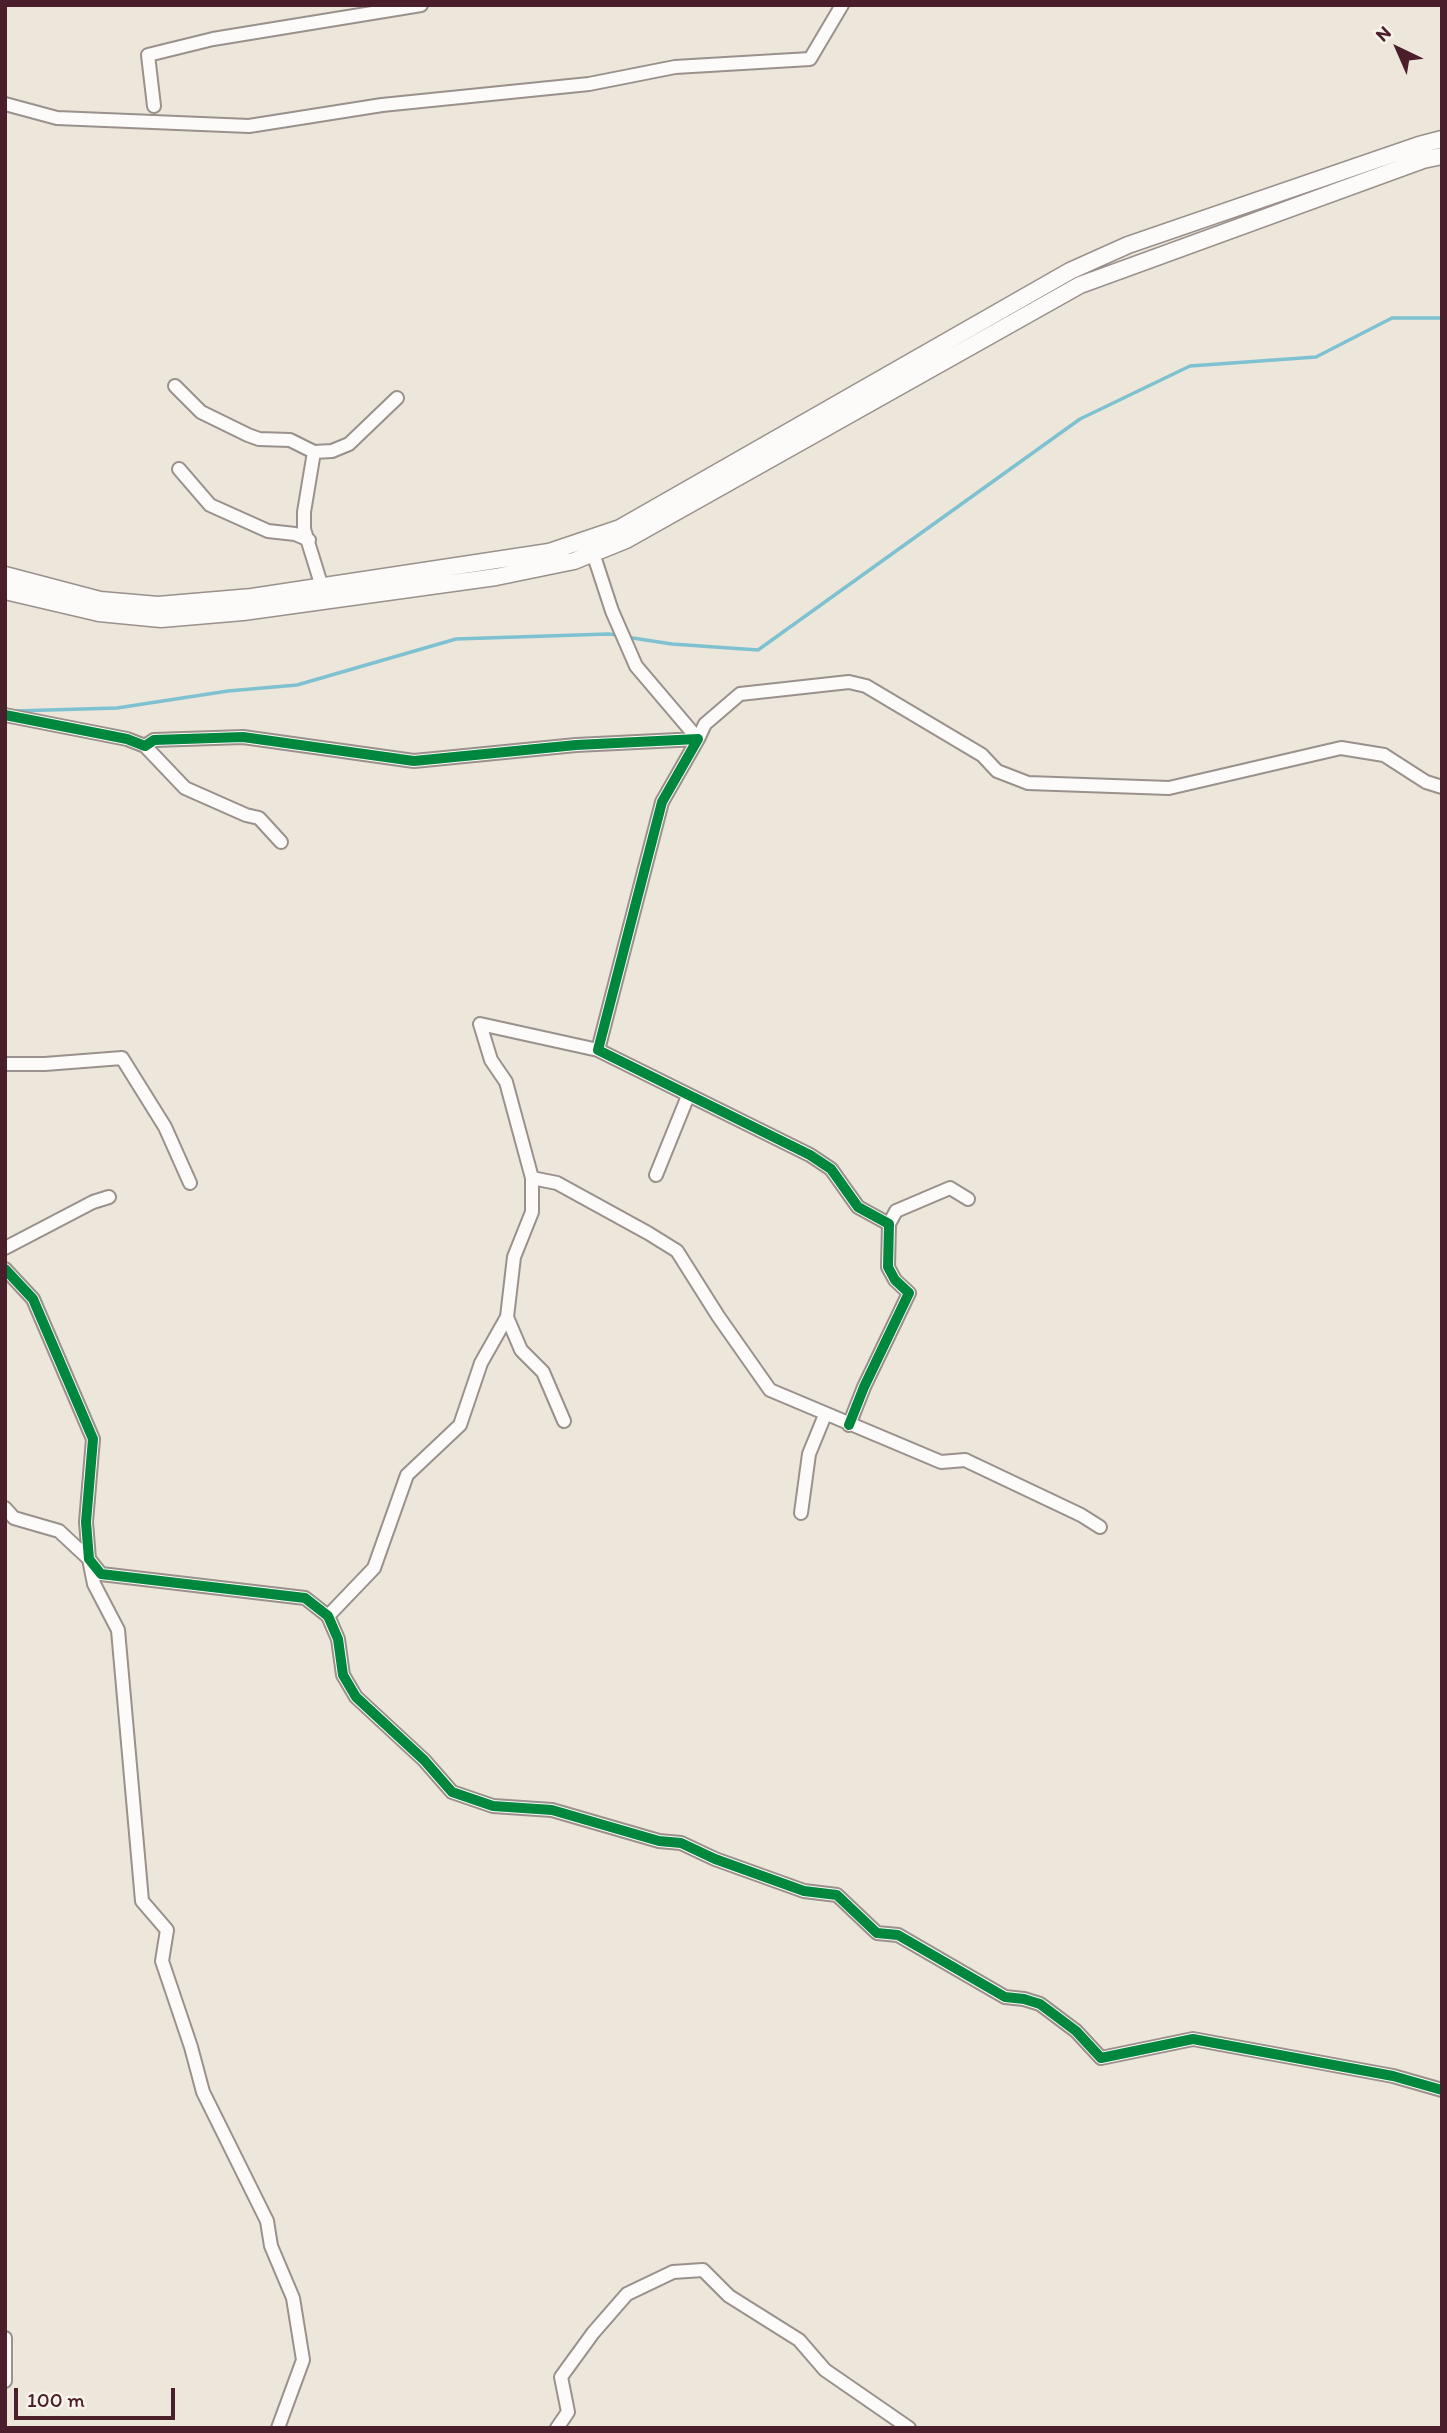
<!DOCTYPE html>
<style>
body{margin:0}
#map{position:relative;width:1447px;height:2433px;overflow:hidden;background:#ede6da;font-family:Itim,sans-serif}
canvas{display:block}
.frame{position:absolute;inset:0;border:7px solid #4a1f2b;pointer-events:none}
.north{position:absolute;left:1363px;top:14px;width:70px;height:70px;-webkit-text-stroke:5px #f7f3e8;paint-order:stroke;rotate:316deg;font-size:19px;font-weight:700;line-height:28px;text-align:center;color:#4a1f2b}
.north::after{content:'';display:block;margin:auto;width:24px;height:32px;background:#4a1f2b;clip-path:polygon(50% 0,100% 100%,50% 72%,0 100%)}
.scale{position:absolute;left:14px;top:2388px;width:161px;height:32px;box-sizing:border-box;border:4px solid #4a1f2b;border-top:0;padding-left:9px;font-size:21px;line-height:24px;white-space:nowrap;color:#4a1f2b;-webkit-text-stroke:5px #f7f3e8;paint-order:stroke}
</style>
<div id="map">
<canvas width="1447" height="2433"></canvas>
<div class="frame"></div>
<div class="north">N</div>
<div class="scale">100 m</div>
</div>
<script>
const ctx = document.querySelector('canvas').getContext('2d');
ctx.lineJoin = 'round';
function toPath(rows) {
  const path = new Path2D();
  for (const r of rows) {
    path.moveTo(r[0], r[1]);
    for (let i = 2; i < r.length; i += 2) path.lineTo(r[i], r[i + 1]);
  }
  return path;
}
function trace(path, color, width, dash) {
  ctx.strokeStyle = color;
  ctx.lineWidth = width;
  ctx.lineCap = dash ? 'butt' : 'round';
  ctx.setLineDash(dash || []);
  ctx.stroke(path);
}
trace(toPath([
 [626,637,672,644,758,650,1080,419,1190,366,1316,357,1392,318,1442,318],
 [14,711,117,708,228,691,297,685,456,639,608,634,618,635]
]), '#7ec2d1', 3.5);
const minor = toPath([
 [5,104,57,118,249,126,382,105,589,84,675,67,810,59,842,5],
 [154,106,148,55,213,39,421,5],
 [175,386,201,412,248,435,259,439,290,440,314,452,332,451,349,444,397,398],
 [314,452,304,512,304,529,322,587],
 [179,469,210,505,268,531,295,534,309,540],
 [593,553,612,611,636,666,698,739,705,724,740,694,849,682,866,686,982,755,997,771,1028,783,1169,788,1341,748,1384,755,1426,782,1442,787],
 [5,715,127,739,145,746,154,740,243,737,414,761,576,745,698,739,662,802,598,1050,810,1155,831,1169,858,1207,889,1224,888,1267,895,1280,909,1293,864,1387,849,1425],
 [145,746,185,788,246,815,259,818,281,842],
 [598,1050,480,1024,491,1060,506,1082,532,1178,557,1183,648,1233,677,1251,718,1316,770,1390,941,1462,965,1460,1081,1515,1100,1527],
 [5,1064,45,1064,122,1058,165,1127,190,1183],
 [656,1175,688,1096],
 [889,1224,896,1211,950,1188,968,1199],
 [5,1248,93,1202,109,1197],
 [5,1269,33,1299,93,1439,86,1522,89,1559,101,1574,305,1598,328,1616,338,1639,343,1675,356,1697,424,1760,452,1792,493,1806,552,1810,659,1841,681,1843,715,1859,804,1891,837,1895,877,1933,898,1935,1005,1997,1024,1999,1040,2004,1076,2031,1101,2058,1193,2039,1393,2076,1442,2090],
 [507,1317,521,1350,543,1372,564,1421],
 [5,1508,14,1518,59,1531,89,1559,94,1584,118,1630,142,1901,167,1930,162,1961,191,2047,203,2092,267,2221,271,2246,293,2298,303,2360,278,2428],
 [801,1513,809,1454,825,1415],
 [328,1616,374,1568,407,1475,460,1425,481,1363,507,1317,514,1257,532,1212,532,1178],
 [5,2338,5,2381],
 [557,2428,568,2412,561,2377,593,2333,627,2294,673,2272,703,2270,729,2296,799,2340,825,2370,909,2428]
]);
const major = toPath([
 [5,575,100,600,158,605,252,597,549,552,620,528,1070,271,1128,245,1419,145,1442,139],
 [5,591,99,613,161,619,243,612,496,577,574,561,626,540,1080,285,1423,160,1442,156]
]);
trace(minor, '#9a908c', 16);
trace(major, '#9a908c', 19);
trace(minor, '#fcfbf9', 12);
trace(major, '#fcfbf9', 16);
trace(toPath([
 [5,715,127,739,145,746,154,740,243,737,414,761,576,745,698,739,662,802,598,1050,810,1155,831,1169,858,1207,889,1224,888,1267,895,1280,909,1293,864,1387,849,1425],
 [5,1269,33,1299,93,1439,86,1522,89,1559,101,1574,305,1598,328,1616,338,1639,343,1675,356,1697,424,1760,452,1792,493,1806,552,1810,659,1841,681,1843,715,1859,804,1891,837,1895,877,1933,898,1935,1005,1997,1024,1999,1040,2004,1076,2031,1101,2058,1193,2039,1393,2076,1442,2090]
]), '#00873e', 10);
</script>
